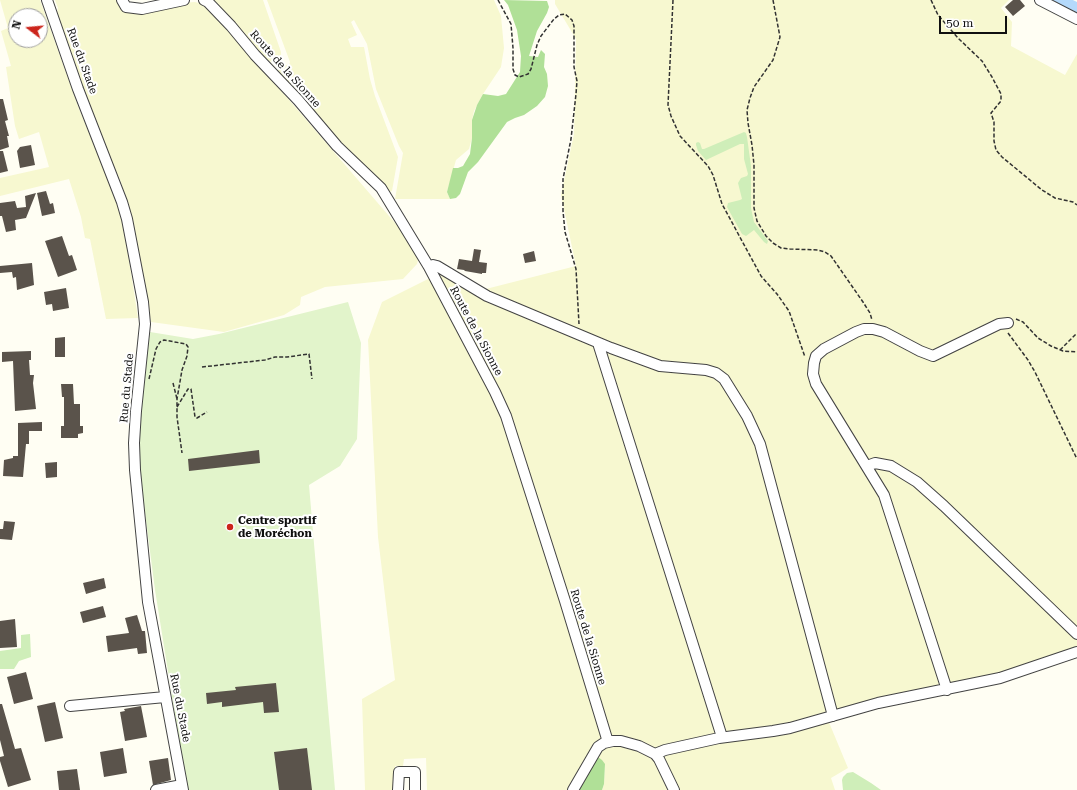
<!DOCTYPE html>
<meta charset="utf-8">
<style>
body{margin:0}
#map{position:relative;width:1077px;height:790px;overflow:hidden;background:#fffef3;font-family:"Roboto Serif",serif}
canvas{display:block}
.north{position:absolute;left:8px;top:8px;width:40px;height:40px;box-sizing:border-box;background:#fff;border:1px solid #9f9f9f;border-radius:50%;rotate:286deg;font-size:11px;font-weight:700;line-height:16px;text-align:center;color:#101010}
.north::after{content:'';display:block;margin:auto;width:14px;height:18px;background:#cc251c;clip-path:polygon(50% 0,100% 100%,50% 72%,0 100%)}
.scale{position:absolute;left:939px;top:16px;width:68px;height:18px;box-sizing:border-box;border:2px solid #101010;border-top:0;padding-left:5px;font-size:12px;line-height:14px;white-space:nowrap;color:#101010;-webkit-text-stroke:3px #fff;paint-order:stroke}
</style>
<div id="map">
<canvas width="1077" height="790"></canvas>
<div class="north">N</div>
<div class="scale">50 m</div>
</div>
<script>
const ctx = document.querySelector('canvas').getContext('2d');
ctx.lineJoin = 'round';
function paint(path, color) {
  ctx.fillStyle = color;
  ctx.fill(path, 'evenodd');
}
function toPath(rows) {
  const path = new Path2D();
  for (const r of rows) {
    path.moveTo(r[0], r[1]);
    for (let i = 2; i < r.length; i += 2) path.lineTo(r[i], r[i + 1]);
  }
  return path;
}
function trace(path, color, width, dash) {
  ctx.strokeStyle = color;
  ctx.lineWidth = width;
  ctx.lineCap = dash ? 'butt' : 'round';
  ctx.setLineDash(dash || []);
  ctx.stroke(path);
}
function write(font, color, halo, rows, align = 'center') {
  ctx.font = font + ' "Roboto Serif",serif';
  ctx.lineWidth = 4;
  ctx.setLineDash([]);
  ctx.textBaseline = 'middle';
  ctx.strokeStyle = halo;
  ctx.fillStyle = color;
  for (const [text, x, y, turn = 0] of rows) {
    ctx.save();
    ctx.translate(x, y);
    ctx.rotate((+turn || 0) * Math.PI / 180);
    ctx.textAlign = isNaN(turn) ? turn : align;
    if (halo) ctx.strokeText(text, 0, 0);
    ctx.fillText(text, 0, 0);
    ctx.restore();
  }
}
paint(toPath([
 [0,0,40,0,79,109,105,171,120,213,127,247,138,318,106,319,90,239,85,238,81,217,69,179,0,196,0,178,49,167,39,132,19,139,15,126,6,67,11,66,1,31,8,28],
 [16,16,40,16,40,40,16,40],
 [55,0,119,0,122,8,195,2,202,4,216,15,420,252,417,264,403,279,325,287,301,297,300,305,284,315,224,332,151,322,132,224,121,182,103,143,56,17,58,8],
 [210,0,263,0,281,52,281,56,272,62,267,60],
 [267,0,494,0,501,16,504,48,501,67,483,94,474,111,472,120,472,138,469,149,456,160,447,192,450,199,395,199,403,153,399,146,376,89,367,44,354,20,351,22,357,35,348,39,351,47,364,47,370,79,375,96,398,157,392,191,389,192,337,140,279,75,277,71,281,65,289,65,290,62],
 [555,0,1009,0,1001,8,1012,22,1011,46,1065,75,1077,54,1077,648,974,682,940,687,828,720,848,768,831,778,835,790,602,790,604,784,605,764,578,790,427,790,426,758,404,759,403,766,395,766,395,790,365,790,362,699,395,680,378,537,368,340,382,302,442,272,478,291,576,266,561,195,574,134,576,39,555,4]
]), '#f7f8d0');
paint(toPath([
 [744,132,746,133,747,137,751,166,751,208,754,222,768,241,767,244,764,242,754,230,746,236,742,234,727,207,728,203,740,200,742,199,738,183,741,178,747,176,748,174,744,159,744,144,740,144,706,160,698,151,696,145,696,143,698,142,700,143,702,149,704,149],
 [30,634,31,657,19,661,14,669,0,669,0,651,21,648,21,635],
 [853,772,871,783,881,790,843,790,842,780,843,777,847,773]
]), '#cfeeb9');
paint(toPath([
 [504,0,547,1,549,7,547,13,537,31,529,56,538,57,541,50,545,54,544,67,547,74,548,86,545,97,537,106,524,115,515,118,507,122,478,162,468,172,460,194,456,198,450,199,447,192,453,168,458,168,463,166,470,154,472,138,472,120,477,105,483,94,498,96,506,94,520,72,521,56,517,30,508,5],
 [598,757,602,760,605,764,604,784,602,790,578,790]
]), '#b0e097');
paint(toPath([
 [348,302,361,343,357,439,340,466,309,485,335,790,187,790,155,590,139,466,140,415,150,332,193,339,219,334]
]), '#e2f4cb');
trace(toPath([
 [1055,0,1077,11]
]), '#b4d9fb', 16);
paint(toPath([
 [1013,0,1020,0,1025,6,1013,16,1005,7],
 [0,99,3,99,8,120,5,121,9,136,7,136,9,147,0,150],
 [31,145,35,165,20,168,17,151,20,147],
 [0,151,3,151,8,171,0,173],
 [46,191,50,204,53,203,55,213,42,216,37,193],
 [36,193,26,218,15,220,16,230,6,232,2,216,0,216,0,203,15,201,17,208,26,207,25,196],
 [62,236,69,256,72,255,77,270,58,277,45,241],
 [474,249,481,250,479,262,487,263,486,273,482,273,482,274,465,271,464,270,457,269,459,259,472,261],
 [534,251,536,261,525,263,523,254],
 [32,263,34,285,17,290,16,277,13,278,12,272,0,273,0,266],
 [66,288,69,308,53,311,52,304,46,305,44,292],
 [65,337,65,357,55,357,55,338],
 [31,351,31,360,29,360,30,375,34,375,33,383,36,409,15,411,13,361,2,362,2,352],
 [61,384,73,384,74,404,80,404,80,426,83,426,83,433,78,434,78,438,61,438,61,426,64,426,64,397,62,397],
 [42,422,42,431,29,431,29,444,26,444,23,477,3,476,4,460,13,458,13,456,18,456,18,423],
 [259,450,260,463,189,471,188,459],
 [57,462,57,477,46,478,45,463],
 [4,521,15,522,12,540,0,539,0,529,3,529],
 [104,578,106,588,86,594,83,583],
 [103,606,106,617,83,623,80,612],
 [137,615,142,631,145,631,147,653,138,654,137,648,108,652,106,636,129,633,125,618],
 [15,619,17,647,0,648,0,621],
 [26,672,33,699,14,704,7,677],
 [276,683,279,712,264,713,263,702,222,707,222,702,207,704,206,693,236,690,235,687],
 [55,702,63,738,45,742,37,706],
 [0,704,2,704,15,749,21,748,31,780,8,787,0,761,0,757,4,756,0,740],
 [141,706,147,737,125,741,120,712,125,711,124,709],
 [123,748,127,773,104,777,100,752],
 [307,748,312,790,279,790,274,752],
 [168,758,171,780,153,785,149,761],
 [77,769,80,790,59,790,57,771]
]), '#5a534b');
const minor = toPath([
 [47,0,78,89,122,202,127,219,143,302,145,324,136,411,134,443,135,470,148,602,183,790],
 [122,0,126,7,142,9,184,0],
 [204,0,208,2,231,26,255,55,298,100,337,146,381,188,429,267,495,392,506,416,565,601,608,742],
 [1040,0,1077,19],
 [429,267,433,265,437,266,487,296,611,348,660,366,706,370,716,373,724,379,747,416,760,444,833,716],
 [598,343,722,737],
 [867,466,875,463,891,466,917,482,944,506,1077,634],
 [947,690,884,495,816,384,813,374,814,363,816,356,824,349,856,332,864,329,873,329,884,332,920,351,933,356,999,324,1008,323],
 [70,706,165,697],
 [655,754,665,750,719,738,773,731,790,728,878,703,1000,678,1077,652],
 [156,790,182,785],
 [398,790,399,772,415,772,415,790],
 [573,790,598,747,604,743,613,741,621,741,639,746,655,754,659,759,674,790]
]);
trace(minor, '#434343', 12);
trace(toPath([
 [498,0,511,24,513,48,513,69,515,75,519,77,528,74,531,69,537,45,541,36,554,19,559,15,565,14,572,20,574,26,574,67,577,81,576,94,571,139,563,179,563,211,565,232,576,269,579,324],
 [673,0,668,105,671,116,680,136,708,166,713,175,722,204,761,276,777,294,789,311,805,357],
 [773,0,780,37,773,60,754,87,750,98,747,110,748,123,752,145,754,165,754,208,757,221,766,236,773,243,781,248,790,249,818,250,825,252,831,256,863,302,870,313,872,320],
 [931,0,938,15,958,38,982,61,992,77,1001,94,1001,101,991,113,994,122,994,141,996,150,1002,157,1042,190,1055,198,1073,202,1077,205],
 [1016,319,1023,322,1038,338,1051,346,1063,351,1077,352],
 [1008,333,1028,360,1035,372,1077,459],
 [1060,350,1077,333],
 [202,367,265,360,275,357,287,357,309,354,312,379],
 [149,379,156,349,160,342,164,340,186,344,188,347,187,356,182,370,177,399,177,417,182,453],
 [173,383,177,399],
 [177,407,188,389,191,389,195,417,197,418,207,412]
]), '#323232', 1.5, [4, 2]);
trace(minor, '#fff', 10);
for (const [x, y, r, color] of [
 [230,527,4,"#cc251c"]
]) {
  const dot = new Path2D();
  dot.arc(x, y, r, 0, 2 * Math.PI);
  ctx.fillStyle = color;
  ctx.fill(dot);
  trace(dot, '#fff', 1.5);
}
write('11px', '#101010', '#fff', [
 ["Rue du Stade",82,61,70],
 ["Route de la Sionne",285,69,48],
 ["Route de la Sionne",476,331,62],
 ["Rue du Stade",127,388,-85],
 ["Route de la Sionne",588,637,73],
 ["Rue du Stade",180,708,79]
]);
write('bold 11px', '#101010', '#fff', [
 ["Centre sportif",238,521],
 ["de Moréchon",238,534]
], 'left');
</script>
